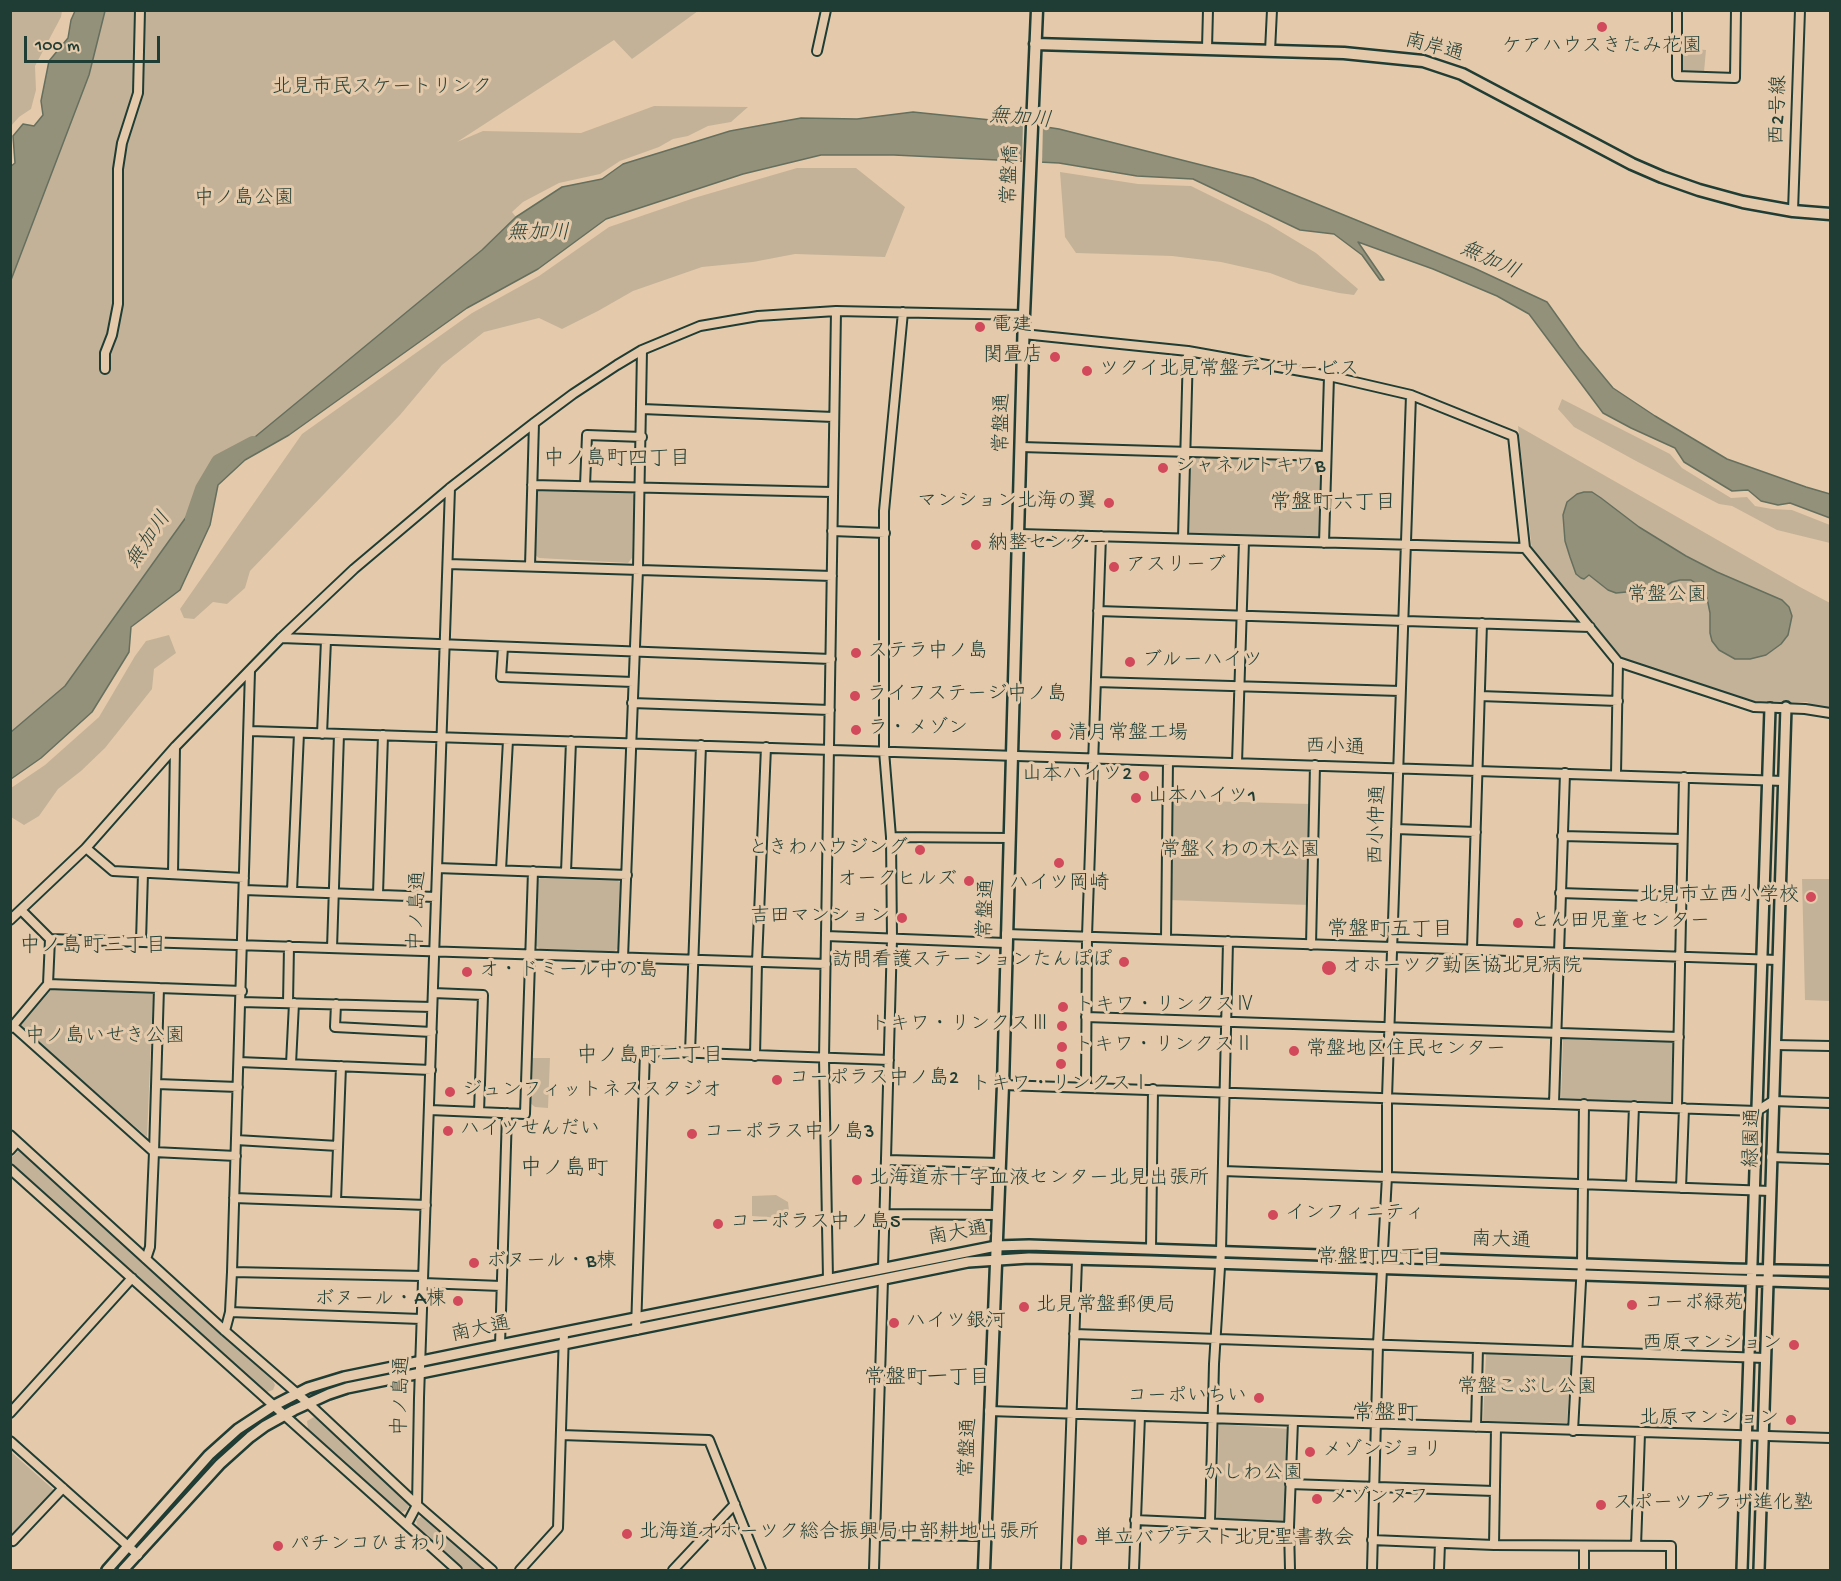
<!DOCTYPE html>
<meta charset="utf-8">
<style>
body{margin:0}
#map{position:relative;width:1841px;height:1581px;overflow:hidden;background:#e4caab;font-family:"Gochi Hand",sans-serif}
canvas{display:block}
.frame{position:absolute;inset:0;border:12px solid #1f3d34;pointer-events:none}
.scale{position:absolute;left:24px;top:36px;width:136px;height:27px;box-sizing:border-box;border:3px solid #1f3d34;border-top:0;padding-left:8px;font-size:18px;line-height:21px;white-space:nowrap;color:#1f3d34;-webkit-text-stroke:4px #e4caab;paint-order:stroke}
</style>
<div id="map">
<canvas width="1841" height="1581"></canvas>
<div class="frame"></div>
<div class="scale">100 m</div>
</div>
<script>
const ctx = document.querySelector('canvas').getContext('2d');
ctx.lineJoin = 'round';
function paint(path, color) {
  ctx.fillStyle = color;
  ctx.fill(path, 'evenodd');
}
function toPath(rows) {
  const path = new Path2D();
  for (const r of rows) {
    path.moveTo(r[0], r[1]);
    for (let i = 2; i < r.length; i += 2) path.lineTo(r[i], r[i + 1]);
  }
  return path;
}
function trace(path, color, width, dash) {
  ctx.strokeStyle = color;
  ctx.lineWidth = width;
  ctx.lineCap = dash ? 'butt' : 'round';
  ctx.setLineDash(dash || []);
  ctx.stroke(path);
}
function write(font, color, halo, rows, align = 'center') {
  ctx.font = font + ' "Gochi Hand","Klee One",sans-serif';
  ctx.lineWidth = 6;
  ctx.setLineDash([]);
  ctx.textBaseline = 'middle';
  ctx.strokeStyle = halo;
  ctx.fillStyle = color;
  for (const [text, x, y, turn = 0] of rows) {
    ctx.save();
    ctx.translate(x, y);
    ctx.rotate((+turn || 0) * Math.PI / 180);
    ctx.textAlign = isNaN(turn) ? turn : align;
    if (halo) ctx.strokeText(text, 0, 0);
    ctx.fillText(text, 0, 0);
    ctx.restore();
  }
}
paint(toPath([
 [11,10,62,11,61,17,35,66,36,90,31,109,19,117,11,126],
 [105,11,698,11,632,59,614,40,457,142,483,131,581,133,654,106,748,107,731,122,708,126,688,136,673,139,659,147,620,161,600,174,559,183,523,202,512,212,516,217,482,250,227,460,65,686,11,732,10,280,89,75],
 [1683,48,1706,50,1704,72,1682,71],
 [797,168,856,168,905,207,885,257,795,254,753,262,702,267,633,291,598,311,562,329,539,318,484,332,442,365,400,415,250,571,245,588,227,604,213,602,194,619,184,618,180,609,302,434,472,313,539,276,609,227,694,198],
 [1060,172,1138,184,1191,186,1268,224,1316,253,1358,289,1354,295,1339,293,1299,284,1270,273,1221,262,1172,256,1076,253,1065,237],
 [1562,399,1670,454,1682,468,1731,498,1747,497,1755,506,1772,509,1792,510,1830,525,1830,543,1777,530,1732,506,1719,504,1636,461,1574,427,1558,409],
 [1518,426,1800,587,1830,603,1830,709,1813,706,1807,702,1754,704,1625,661,1618,655,1532,551],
 [1191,455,1322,461,1320,540,1187,535],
 [539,490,631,492,634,496,632,558,628,563,539,558,535,555,536,493],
 [169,635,176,653,154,669,152,689,105,748,81,771,58,789,39,816,24,825,11,817,11,788,45,765,99,717,135,656,146,641],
 [1172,800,1311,804,1309,905,1169,900],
 [542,877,617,880,623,885,619,948,613,952,540,949,534,944,537,881],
 [1802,879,1830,879,1830,1001,1805,1000],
 [52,989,153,994,147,1137,20,1026],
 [1563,1039,1673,1042,1671,1103,1561,1099],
 [532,1058,550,1058,548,1108,535,1107,530,1103],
 [18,1151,24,1153,273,1381,275,1385,273,1390,264,1393,11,1165,11,1158],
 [776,1195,788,1202,789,1211,780,1218,752,1216,752,1196],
 [1486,1354,1571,1358,1567,1423,1483,1421],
 [314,1417,407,1499,409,1505,407,1510,403,1512,398,1511,308,1429,307,1421],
 [1219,1424,1289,1429,1286,1523,1217,1521],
 [10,1451,55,1491,12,1537,10,1536],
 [422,1516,427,1517,486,1570,464,1570,418,1528,416,1520]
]), '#c4b298');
const water = toPath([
 [75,11,105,11,89,75,11,280,10,167,15,163,13,136,23,124,34,126,43,115,41,101,49,61,68,38,71,20,75,11],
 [913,112,1020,123,1059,129,1253,178,1474,268,1547,302,1579,347,1613,388,1655,416,1727,459,1806,487,1830,494,1830,518,1790,503,1778,505,1761,501,1748,490,1732,491,1684,462,1675,448,1631,428,1603,413,1529,314,1497,296,1433,269,1358,242,1384,280,1380,280,1362,255,1334,234,1300,230,1193,179,1137,176,1059,163,894,155,821,155,743,174,606,219,538,269,467,308,289,435,245,460,218,485,210,525,180,590,131,627,129,652,92,712,41,758,11,779,11,732,65,686,227,460,482,250,516,217,562,187,602,179,623,164,730,131,801,118,857,119,913,112],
 [1584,492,1592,492,1601,498,1639,527,1686,556,1717,572,1782,600,1789,607,1792,616,1788,635,1781,644,1766,655,1750,659,1735,659,1719,650,1712,641,1710,633,1710,613,1707,598,1701,587,1691,580,1680,580,1672,582,1649,596,1643,587,1637,591,1616,593,1608,590,1589,575,1584,579,1581,578,1576,574,1570,557,1565,541,1563,515,1567,502,1577,494,1584,492]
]);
paint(water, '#94917a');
trace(water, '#656f5e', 1.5);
paint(toPath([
 [1023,120,1043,124,1042,165,1022,164]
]), '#e4caab');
trace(toPath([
 [193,518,203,489,219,462,253,444]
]), '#94917a', 16);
const minor = toPath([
 [1677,10,1677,76,1735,78,1736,10],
 [1207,48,1208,10],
 [817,51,826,10],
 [1270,51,1272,10],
 [1793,211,1800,10],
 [1023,334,1188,351,1329,376,1411,395,1513,436,1525,548],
 [105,369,105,353,112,335,118,304,118,169,122,143,138,93,140,10],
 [642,409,833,417],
 [1021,447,1326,456],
 [532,485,832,492],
 [585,486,587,435,642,437],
 [832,531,885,533],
 [1019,534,1525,548,1618,662,1754,707,1805,709,1830,713],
 [1183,538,1188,351],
 [1324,543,1329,376],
 [448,564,832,576],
 [530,566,534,423],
 [1098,611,1590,627],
 [281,638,831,659],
 [503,647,501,677,633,682],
 [1096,682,1400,691],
 [1480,696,1618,701],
 [632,703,830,710],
 [250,731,1784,781],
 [322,734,326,640],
 [1237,763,1244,541],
 [1616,774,1618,662],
 [1396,829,1476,832],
 [1562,836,1682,839],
 [891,837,1009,838],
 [86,848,113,871,244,878],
 [437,868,627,875],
 [501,870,508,740],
 [566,872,571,741],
 [173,874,175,747],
 [244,890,436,897],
 [292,891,299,733],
 [1560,893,1681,897],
 [378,894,383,735],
 [10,920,86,848,175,747,281,638,354,569,450,488,534,423,573,394,617,365,642,350,700,326,758,316,836,311,1024,315],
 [1006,934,1778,960],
 [826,936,1005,943],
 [1166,938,1168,761],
 [50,939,826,964],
 [141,941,143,873],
 [1311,945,1315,765],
 [332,948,339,734],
 [1472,949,1482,623],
 [623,958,638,569,642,350],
 [48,984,242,991],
 [433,993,483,995,479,1112],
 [241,1002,432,1007],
 [288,1003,289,946],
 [336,1004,335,1027,432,1032],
 [1086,1017,1679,1037],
 [13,1026,154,1152,236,1156],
 [11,1028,48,984,50,939,22,911],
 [1776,1045,1830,1046],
 [690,1053,701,745],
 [755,1056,757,962,766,747],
 [239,1062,431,1070],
 [291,1064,294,1003],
 [157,1084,238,1087],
 [1003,1085,1757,1111,1773,1101,1830,1103],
 [1086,1088,1087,936,1101,536],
 [1554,1103,1565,773],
 [1677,1107,1684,777],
 [430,1110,525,1114,533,871],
 [10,1135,225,1331,308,1403,417,1505,492,1570],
 [236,1140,338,1146],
 [10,1150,17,1142],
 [1771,1157,1830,1159],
 [887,1160,999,1163],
 [10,1169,457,1570],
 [1223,1171,1770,1191],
 [1631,1186,1634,1106],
 [1681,1188,1684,1108],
 [234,1198,426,1205],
 [336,1201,341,1066],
 [885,1214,997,1215],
 [1151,1249,1153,1089],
 [146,1259,150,1247,154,1152,159,988],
 [883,1268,892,939,891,837,884,751,884,511,903,312],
 [232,1272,423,1276],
 [828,1279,824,1058,836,311],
 [423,1283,501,1286],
 [230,1312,421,1319],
 [636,1330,645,1051,889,1060],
 [225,1331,230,1312,232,1272,250,671],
 [1074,1334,1765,1358],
 [500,1345,507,1113],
 [989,1411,1830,1438],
 [10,1413,132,1278],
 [1476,1427,1478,1348],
 [1573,1431,1582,1263,1584,1104],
 [561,1435,709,1440,761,1570],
 [10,1441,138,1555],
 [1290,1484,1494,1491],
 [1135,1520,1289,1527],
 [1210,1523,1214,1364,1221,1251,1228,941],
 [407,1524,417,1505,419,1398,450,488],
 [875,1535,985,1536],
 [10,1539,13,1541,63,1488],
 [1372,1540,1494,1545,1671,1546,1671,1570],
 [1494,1545,1496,1428],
 [1636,1546,1640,1433],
 [520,1570,558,1528,564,1332],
 [673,1570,735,1504],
 [874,1570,883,1279],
 [1066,1570,1077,1260],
 [1134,1570,1140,1416],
 [1290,1570,1289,1527,1293,1421],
 [1372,1570,1378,1344,1387,1176,1387,1098,1411,395],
 [1439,1570,1440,1543],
 [1584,1570,1584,1546]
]);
const tertiary = toPath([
 [107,1570,209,1455,238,1429,273,1406,308,1388,344,1377,500,1345,996,1246,1029,1245,1730,1269,1830,1271],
 [123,1570,220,1464,250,1437,265,1426,294,1410,329,1394,347,1388,968,1262,1029,1258,1150,1261,1830,1283],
 [1742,1570,1770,708],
 [1759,1570,1786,707]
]);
const secondary = toPath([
 [1035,44,1344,53,1423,61,1462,74,1632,164,1662,177,1699,190,1743,202,1793,211,1830,214],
 [984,1570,1003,1085,1024,315,1037,10]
]);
trace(minor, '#1f3d34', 12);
trace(tertiary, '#1f3d34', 14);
trace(secondary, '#1f3d34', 15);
trace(minor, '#e4caab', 8);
trace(tertiary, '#e4caab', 9);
trace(secondary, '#e4caab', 10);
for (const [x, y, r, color] of [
 [1602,27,6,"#d1495b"],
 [980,327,6,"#d1495b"],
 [1055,357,6,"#d1495b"],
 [1087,371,6,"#d1495b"],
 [1163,468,6,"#d1495b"],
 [1109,503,6,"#d1495b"],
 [976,545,6,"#d1495b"],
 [1114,567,6,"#d1495b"],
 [856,653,6,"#d1495b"],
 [1130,662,6,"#d1495b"],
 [855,696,6,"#d1495b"],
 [856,730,6,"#d1495b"],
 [1056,735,6,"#d1495b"],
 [1144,776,6,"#d1495b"],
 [1136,798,6,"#d1495b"],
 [920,850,6,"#d1495b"],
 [1059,863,6,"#d1495b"],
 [969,881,6,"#d1495b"],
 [1811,897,6,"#d1495b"],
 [902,918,6,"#d1495b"],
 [1518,923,6,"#d1495b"],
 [1124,962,6,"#d1495b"],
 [1329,968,8,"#d1495b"],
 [467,972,6,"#d1495b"],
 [1063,1007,6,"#d1495b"],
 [1062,1026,6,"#d1495b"],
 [1062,1047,6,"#d1495b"],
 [1294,1051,6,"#d1495b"],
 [1061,1064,6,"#d1495b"],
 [777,1080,6,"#d1495b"],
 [450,1092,6,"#d1495b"],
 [448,1131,6,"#d1495b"],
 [692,1134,6,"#d1495b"],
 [857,1180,6,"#d1495b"],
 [1273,1215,6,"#d1495b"],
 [718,1224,6,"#d1495b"],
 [474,1263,6,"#d1495b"],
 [458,1301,6,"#d1495b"],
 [1632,1305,6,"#d1495b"],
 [1024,1307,6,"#d1495b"],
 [894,1323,6,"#d1495b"],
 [1794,1345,6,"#d1495b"],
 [1259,1398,6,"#d1495b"],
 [1791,1420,6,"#d1495b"],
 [1310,1452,6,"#d1495b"],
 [1317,1499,6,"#d1495b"],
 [1601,1505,6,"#d1495b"],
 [627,1534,6,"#d1495b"],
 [1082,1540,6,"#d1495b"],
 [278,1546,6,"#d1495b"]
]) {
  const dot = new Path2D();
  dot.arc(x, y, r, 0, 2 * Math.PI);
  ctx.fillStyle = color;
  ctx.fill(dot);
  trace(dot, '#e4caab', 2);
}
write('20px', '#1f3d34', '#e4caab', [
 ["ケアハウスきたみ花園",1602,48,"center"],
 ["電建",992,327],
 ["関畳店",1043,357,"right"],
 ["ツクイ北見常盤デイサービス",1099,371],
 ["シャネルトキワB",1175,468],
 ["マンション北海の翼",1097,503,"right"],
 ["納整センター",988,545],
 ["アスリーブ",1126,567],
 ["ステラ中ノ島",868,653],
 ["ブルーハイツ",1142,662],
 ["ライフステージ中ノ島",867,696],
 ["ラ・メゾン",868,730],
 ["清月常盤工場",1068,735],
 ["山本ハイツ2",1132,776,"right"],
 ["山本ハイツ1",1148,798],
 ["ときわハウジング",908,850,"right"],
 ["オークヒルズ",957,881,"right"],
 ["ハイツ岡崎",1059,885,"center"],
 ["北見市立西小学校",1799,897,"right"],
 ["吉田マンション",890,918,"right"],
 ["とん田児童センター",1530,923],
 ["訪問看護ステーションたんぽぽ",1112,962,"right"],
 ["オホーツク勤医協北見病院",1342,968],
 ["オ・ドミール中の島",479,972],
 ["トキワ・リンクスⅣ",1075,1007],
 ["トキワ・リンクスⅢ",1050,1026,"right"],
 ["トキワ・リンクスⅡ",1074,1047],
 ["常盤地区住民センター",1306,1051],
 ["コーポラス中ノ島2",789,1080],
 ["トキワ・リンクスⅠ",1061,1086,"center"],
 ["ジュンフィットネススタジオ",462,1092],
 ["ハイツせんだい",460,1131],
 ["コーポラス中ノ島3",704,1134],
 ["北海道赤十字血液センター北見出張所",869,1180],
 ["インフィニティ",1285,1215],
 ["コーポラス中ノ島5",730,1224],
 ["ボヌール・B棟",486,1263],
 ["ボヌール・A棟",446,1301,"right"],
 ["コーポ緑苑",1644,1305],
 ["北見常盤郵便局",1036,1307],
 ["ハイツ銀河",906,1323],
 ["西原マンション",1782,1345,"right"],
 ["コーポいちい",1247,1398,"right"],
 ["北原マンション",1779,1420,"right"],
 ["メゾンジョリ",1322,1452],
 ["メゾンヌフ",1329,1499],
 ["スポーツプラザ進化塾",1613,1505],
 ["北海道オホーツク総合振興局中部耕地出張所",639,1534],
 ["単立バプテスト北見聖書教会",1094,1540],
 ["パチンコひまわり",290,1546]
], 'left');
write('20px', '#1f3d34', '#e4caab', [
 ["南岸通",1434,49,15],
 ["西2号線",1780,110,-88],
 ["常盤橋",1012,175,-88],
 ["常盤通",1004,423,-89],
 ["西小通",1335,749,2],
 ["西小仲通",1379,825,-88],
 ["常盤通",988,909,-88],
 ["中ノ島通",419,911,-88],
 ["緑園通",1754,1138,-88],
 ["南大通",958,1235,-10],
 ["南大通",1501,1242,2],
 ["南大通",481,1331,-12],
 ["中ノ島通",403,1396,-88],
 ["常盤通",970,1448,-88]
]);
write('20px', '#274339', '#e4caab', [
 ["北見市民スケートリンク",382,89],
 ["中ノ島公園",244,200],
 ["常盤公園",1667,597],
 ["常盤くわの木公園",1240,852],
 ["中ノ島いせき公園",105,1038],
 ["常盤こぶし公園",1527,1389],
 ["かしわ公園",1253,1475]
]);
write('italic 21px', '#2b453b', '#e4caab', [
 ["無加川",1020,120,5],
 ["無加川",538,235],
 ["無加川",1489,262,25],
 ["無加川",150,541,-56]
]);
write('21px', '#1f3d34', '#e4caab', [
 ["中ノ島町四丁目",617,461],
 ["常盤町六丁目",1333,505],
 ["常盤町五丁目",1390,932],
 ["中ノ島町三丁目",93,948],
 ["中ノ島町二丁目",650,1058],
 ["常盤町四丁目",1379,1260],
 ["常盤町一丁目",927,1380]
]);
write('22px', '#1f3d34', '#e4caab', [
 ["中ノ島町",564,1171],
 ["常盤町",1385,1416]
]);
</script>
